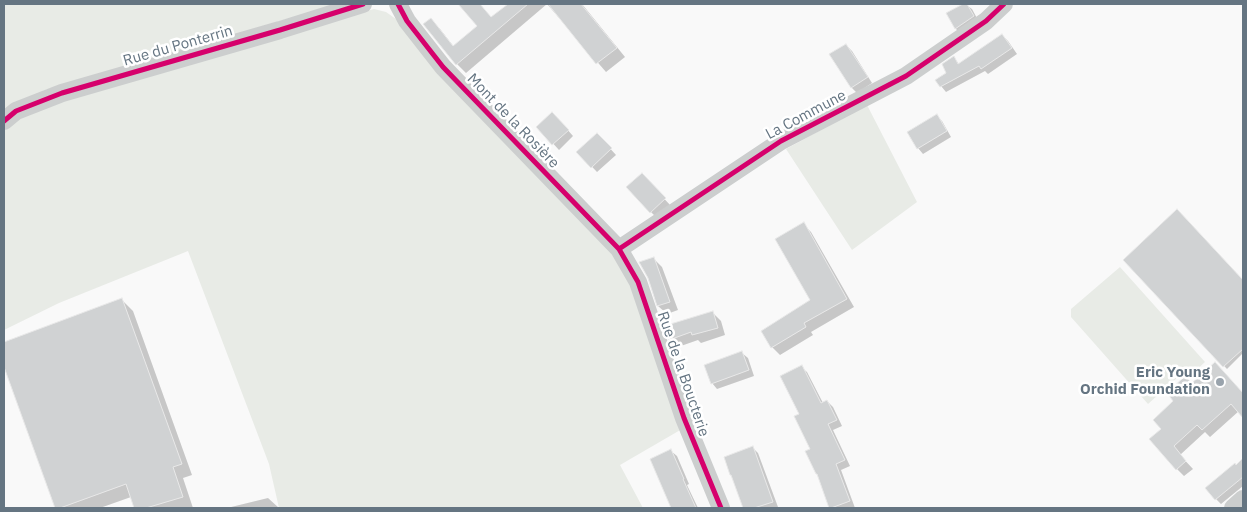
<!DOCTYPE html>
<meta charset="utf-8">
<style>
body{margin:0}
#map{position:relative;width:1247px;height:512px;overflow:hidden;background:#f9f9f9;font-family:"IBM Plex Sans",sans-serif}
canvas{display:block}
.frame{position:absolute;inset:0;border:5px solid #657582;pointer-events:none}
</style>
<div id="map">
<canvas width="1247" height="512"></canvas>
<div class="frame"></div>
</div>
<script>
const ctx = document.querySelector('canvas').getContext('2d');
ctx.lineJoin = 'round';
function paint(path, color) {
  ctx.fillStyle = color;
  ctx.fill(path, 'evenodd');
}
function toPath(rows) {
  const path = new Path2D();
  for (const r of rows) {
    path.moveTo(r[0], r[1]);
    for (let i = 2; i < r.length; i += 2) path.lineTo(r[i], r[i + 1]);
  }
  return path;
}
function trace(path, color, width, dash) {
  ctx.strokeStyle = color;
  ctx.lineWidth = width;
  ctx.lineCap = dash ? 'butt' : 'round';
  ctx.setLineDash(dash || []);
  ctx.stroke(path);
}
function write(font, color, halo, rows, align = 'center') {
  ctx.font = font + ' "IBM Plex Sans",sans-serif';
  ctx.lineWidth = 5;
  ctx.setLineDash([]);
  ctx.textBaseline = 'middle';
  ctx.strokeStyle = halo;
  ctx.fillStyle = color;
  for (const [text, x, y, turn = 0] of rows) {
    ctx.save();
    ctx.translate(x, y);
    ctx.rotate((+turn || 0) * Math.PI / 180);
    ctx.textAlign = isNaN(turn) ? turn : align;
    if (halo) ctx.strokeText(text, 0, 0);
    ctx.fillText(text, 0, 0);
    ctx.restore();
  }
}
paint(toPath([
 [4,4,338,4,45,90,4,113],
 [374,9,386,12,396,19,453,89,591,228,619,263,638,299,682,429,620,465,643,508,279,508,269,464,188,251,59,303,4,330,4,128,23,115,116,81],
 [867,105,917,202,852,250,786,149],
 [1120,267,1205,362,1192,374,1187,369,1148,404,1071,317,1071,309]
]), '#e8ebe6');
paint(toPath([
 [459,4,479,4,492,18,510,4,582,4,625,57,606,72,547,4,466,73,457,64,431,20,440,29,454,47,479,27],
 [965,4,972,9,979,22,961,34,956,29,947,14],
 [1002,35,1008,41,1017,54,988,74,985,71,946,92,941,86,948,73,954,58,960,65],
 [846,45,852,51,872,83,857,93,852,88],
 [936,116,942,121,951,137,923,154,918,148],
 [558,119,573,136,559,150,538,127],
 [597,134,616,155,597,172,578,152],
 [647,180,670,205,656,217,651,212],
 [1177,211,1243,281,1243,353,1227,369,1124,260],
 [803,224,811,232,854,307,811,332,813,335,780,355,772,347,763,331,812,301],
 [653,258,662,267,678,310,667,314,658,306,649,278],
 [122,300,133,311,192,475,183,478,193,508,135,508,131,497,100,508,56,508,4,363,4,343],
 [713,313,721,321,725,335,701,343,698,340,678,347,670,340,666,327],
 [742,353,748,358,754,376,717,389,712,383],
 [801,367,807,372,823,403,827,401,833,407,842,426,833,430,850,466,841,470,855,508,831,508,819,475,812,449,801,414],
 [1223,371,1243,394,1243,416,1239,411,1210,437,1205,432,1180,455,1193,469,1184,476,1177,469,1163,429,1192,385],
 [753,448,758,453,778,507,775,508,744,508,733,477],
 [671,451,677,456,689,484,687,485,698,508,673,508,651,459],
 [1241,462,1243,464,1243,486,1221,504,1216,499,1236,467],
 [268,498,279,508,227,508]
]), '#0003');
const building = toPath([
 [458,4,480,4,491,17,508,4,528,4,456,65,423,24,431,18,453,46,477,26,458,4],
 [548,4,581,4,617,48,596,64,548,4],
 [963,4,967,4,974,16,955,29,946,13,963,4],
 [1002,34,1012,48,981,69,979,66,940,87,935,80,946,73,942,64,954,56,958,64,1002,34],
 [846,44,868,77,851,88,829,54,846,44],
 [552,112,569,130,552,145,536,127,552,112],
 [937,114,947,131,917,149,907,132,937,114],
 [597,133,612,148,591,168,576,152,597,133],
 [642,173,666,198,650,213,626,187,642,173],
 [1177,209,1243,280,1243,349,1223,367,1123,260,1177,209],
 [804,222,847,299,804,323,806,327,771,348,761,331,810,300,775,239,804,222],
 [654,257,670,302,657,306,648,278,639,262,654,257],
 [122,298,182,464,173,467,183,497,146,508,134,508,126,484,60,508,55,508,4,367,4,342,122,298],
 [713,311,718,328,692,335,691,332,669,340,664,326,713,311],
 [742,351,749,370,711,384,704,365,742,351],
 [1215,362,1243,393,1243,418,1231,404,1202,430,1197,425,1174,446,1186,461,1176,470,1149,439,1161,429,1153,420,1173,401,1167,393,1185,376,1192,383,1215,362],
 [802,365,821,403,827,400,837,420,828,424,845,460,836,464,850,501,831,508,829,508,817,474,816,474,805,451,810,449,794,416,799,414,780,376,802,365],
 [753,446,773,502,754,508,743,508,731,475,730,475,724,457,753,446],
 [671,449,684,479,683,479,696,508,671,508,650,459,671,449],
 [1243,458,1243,477,1215,500,1205,488,1235,463,1236,465,1243,458]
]);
paint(building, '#d0d2d3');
trace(building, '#e8e8e8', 1);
trace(toPath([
 [398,4,407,21,443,67,619,249,638,282,684,418,721,508],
 [4,121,16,111,62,93,280,30,363,4],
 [619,249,781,141,906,76,986,21,1004,4],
 [1233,508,1243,499]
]), '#cccece', 18);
trace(toPath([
 [398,4,407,21,443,67,619,249,638,282,684,418,721,508],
 [4,121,16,111,62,93,280,30,363,4],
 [619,249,781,141,906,76,986,21,1004,4]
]), '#d6006c', 5);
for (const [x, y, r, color] of [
 [1220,382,5,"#99a3ac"]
]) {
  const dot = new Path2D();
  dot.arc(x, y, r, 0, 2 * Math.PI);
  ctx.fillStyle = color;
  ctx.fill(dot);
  trace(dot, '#fff', 2);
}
write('15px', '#657582', '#fff', [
 ["Rue du Ponterrin",178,46,-16],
 ["La Commune",806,115,-28],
 ["Mont de la Rosière",513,121,46],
 ["Rue de la Boucterie",683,374,71]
]);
write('bold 15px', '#657582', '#fff', [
 ["Eric Young",1210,373],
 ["Orchid Foundation",1210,390]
], 'right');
</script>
